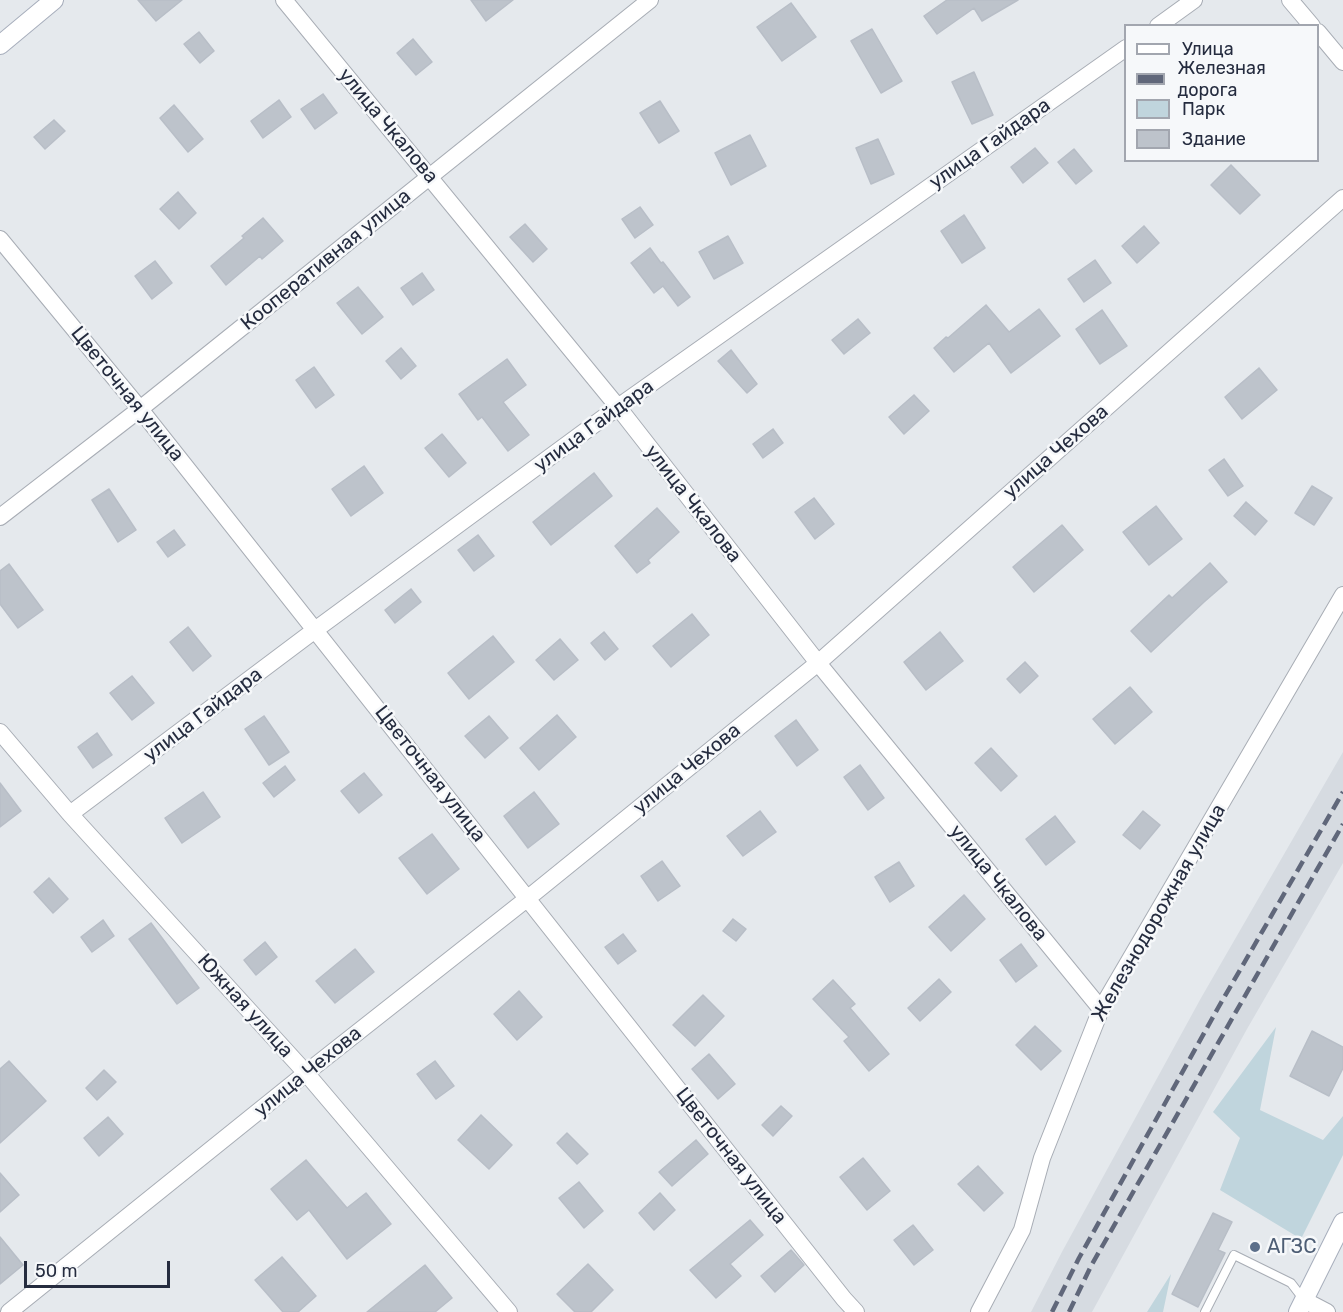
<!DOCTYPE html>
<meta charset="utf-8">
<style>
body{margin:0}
#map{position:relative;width:1343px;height:1312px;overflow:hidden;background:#e5e9ed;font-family:Rubik,sans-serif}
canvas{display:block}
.legend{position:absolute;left:1124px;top:24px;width:195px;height:138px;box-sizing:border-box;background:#f6f8fa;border:2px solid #a2a6af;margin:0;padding:8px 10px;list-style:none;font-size:18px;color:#252c3f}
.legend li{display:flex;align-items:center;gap:12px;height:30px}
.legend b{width:30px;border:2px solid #a2a6af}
.scale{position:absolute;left:24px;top:1261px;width:146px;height:27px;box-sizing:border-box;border:3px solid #252c3f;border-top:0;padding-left:8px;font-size:18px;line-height:21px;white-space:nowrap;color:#252c3f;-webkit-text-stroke:4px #f6f8fa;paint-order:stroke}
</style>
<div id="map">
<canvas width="1343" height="1312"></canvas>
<ul class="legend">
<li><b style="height:8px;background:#fff"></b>Улица</li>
<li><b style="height:8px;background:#60677a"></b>Железная дорога</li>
<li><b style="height:16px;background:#c0d5dd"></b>Парк</li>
<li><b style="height:16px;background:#bdc3cb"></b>Здание</li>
</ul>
<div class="scale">50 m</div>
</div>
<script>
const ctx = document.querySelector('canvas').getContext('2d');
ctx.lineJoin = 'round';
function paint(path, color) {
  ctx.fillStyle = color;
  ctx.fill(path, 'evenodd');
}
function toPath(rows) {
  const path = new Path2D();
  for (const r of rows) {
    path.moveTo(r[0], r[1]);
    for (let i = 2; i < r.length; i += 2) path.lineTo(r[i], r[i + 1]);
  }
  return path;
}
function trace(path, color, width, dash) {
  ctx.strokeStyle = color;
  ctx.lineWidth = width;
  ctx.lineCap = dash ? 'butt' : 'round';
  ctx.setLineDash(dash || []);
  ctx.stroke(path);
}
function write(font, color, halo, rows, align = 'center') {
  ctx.font = font + ' Rubik,sans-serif';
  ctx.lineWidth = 5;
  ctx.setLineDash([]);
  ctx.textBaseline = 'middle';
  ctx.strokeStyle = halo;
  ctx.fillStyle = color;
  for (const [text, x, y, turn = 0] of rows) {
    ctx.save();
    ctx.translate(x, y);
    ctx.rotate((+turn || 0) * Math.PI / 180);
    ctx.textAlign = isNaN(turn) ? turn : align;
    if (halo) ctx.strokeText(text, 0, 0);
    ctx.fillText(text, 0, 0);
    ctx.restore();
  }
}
paint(toPath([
 [1343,752,1343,863,1247,1029,1092,1312,1031,1312,1063,1250,1201,998]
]), '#d6dbe1');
paint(toPath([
 [1276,1027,1260,1110,1323,1140,1343,1116,1343,1155,1301,1239,1220,1190,1240,1138,1213,1112],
 [1171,1274,1163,1312,1147,1312]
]), '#c0d5dd');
const building = toPath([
 [138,0,182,0,156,21,138,0],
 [471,0,513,0,486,21,471,0],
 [947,0,1018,0,982,21,974,8,937,34,924,16,947,0],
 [791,3,816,37,782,61,757,27,791,3],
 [872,29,902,81,881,93,851,41,872,29],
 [199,32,214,51,200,63,184,44,199,32],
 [413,39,432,62,416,75,397,53,413,39],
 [974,72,993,115,972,124,952,82,974,72],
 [323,94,337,113,315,129,301,109,323,94],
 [279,100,291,117,263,138,251,121,279,100],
 [660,101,679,131,659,143,640,113,660,101],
 [174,105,203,139,188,152,160,118,174,105],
 [54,120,65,131,45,149,34,137,54,120],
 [750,135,766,166,731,185,715,153,750,135],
 [878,139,894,174,871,184,856,148,878,139],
 [1035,148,1048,163,1023,183,1011,167,1035,148],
 [1074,149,1092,171,1076,184,1058,162,1074,149],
 [1231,165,1260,195,1240,214,1211,185,1231,165],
 [178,192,196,213,179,229,160,209,178,192],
 [640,207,653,225,635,238,622,219,640,207],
 [964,215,985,248,962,263,941,231,964,215],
 [263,218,283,241,262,259,260,256,226,285,211,266,244,238,242,236,263,218],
 [525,224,547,249,533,262,510,237,525,224],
 [1144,226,1159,243,1137,263,1122,246,1144,226],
 [728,236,743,263,714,279,699,252,728,236],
 [650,248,661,263,663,262,690,297,678,306,663,286,654,293,632,264,631,263,650,248],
 [1095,260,1111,283,1084,302,1068,279,1095,260],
 [155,261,172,283,152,299,135,276,155,261],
 [422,273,434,290,413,305,401,288,422,273],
 [358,287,383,317,362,334,337,303,358,287],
 [986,305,1009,332,1039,309,1060,336,1011,373,989,343,954,372,934,348,946,337,948,338,986,305],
 [1102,310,1127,346,1100,364,1076,329,1102,310],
 [858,319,870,333,844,354,832,340,858,319],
 [401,348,416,366,401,379,386,361,401,348],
 [731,350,757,384,747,393,718,361,731,350],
 [507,359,526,385,503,402,529,435,508,451,482,417,478,420,459,394,507,359],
 [314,367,334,395,316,408,296,380,314,367],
 [1259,368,1277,390,1242,419,1225,397,1259,368],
 [914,395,929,411,904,434,889,417,914,395],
 [773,429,783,443,763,458,753,444,773,429],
 [442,434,466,463,449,477,425,448,442,434],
 [1224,459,1243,486,1228,496,1209,470,1224,459],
 [364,466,383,493,351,516,332,489,364,466],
 [594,473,612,496,551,545,533,522,594,473],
 [1312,486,1332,498,1314,525,1295,513,1312,486],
 [109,489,136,530,118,542,92,500,109,489],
 [814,498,834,524,815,539,795,512,814,498],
 [1246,502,1267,521,1255,535,1234,516,1246,502],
 [1156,506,1182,539,1149,565,1123,532,1156,506],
 [657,508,679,532,648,560,650,563,637,573,615,546,657,508],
 [1062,525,1083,550,1034,592,1013,567,1062,525],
 [174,530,185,545,168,557,157,542,174,530],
 [478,535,494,556,474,571,458,550,478,535],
 [1210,563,1227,582,1204,602,1151,652,1131,631,1169,595,1172,598,1210,563],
 [9,564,43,610,18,628,0,604,0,571,9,564],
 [411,589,421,602,395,623,385,610,411,589],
 [692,614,709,635,671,667,653,646,692,614],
 [188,627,211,656,193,671,170,642,188,627],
 [604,632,618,649,605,660,591,643,604,632],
 [940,632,963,661,926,690,904,662,940,632],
 [493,636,514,662,469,699,448,673,493,636],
 [560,639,578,660,554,680,536,660,560,639],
 [1025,662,1038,676,1020,693,1007,679,1025,662],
 [132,676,154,703,132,720,110,693,132,676],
 [1130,687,1152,712,1115,744,1093,719,1130,687],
 [557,715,576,737,539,770,520,748,557,715],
 [264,716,289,752,269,765,245,729,264,716],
 [489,716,508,738,485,758,465,736,489,716],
 [796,720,818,750,797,766,775,736,796,720],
 [97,733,112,755,93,768,78,747,97,733],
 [991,748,1017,776,1001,791,975,763,991,748],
 [860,765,884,798,868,810,844,777,860,765],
 [285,766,295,780,274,797,263,783,285,766],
 [364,773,382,795,359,813,341,791,364,773],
 [0,783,21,811,0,827,0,783],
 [203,792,220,817,182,843,165,818,203,792],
 [534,792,559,824,528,848,504,816,534,792],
 [760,811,776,832,743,856,727,836,760,811],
 [1143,811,1160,825,1140,849,1123,835,1143,811],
 [1055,816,1075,842,1046,865,1026,839,1055,816],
 [432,834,459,869,427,894,399,858,432,834],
 [662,861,680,886,658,901,641,876,662,861],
 [899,862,914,886,890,902,875,877,899,862],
 [49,878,68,899,53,913,34,892,49,878],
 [964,895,985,919,951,951,929,927,964,895],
 [733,919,746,929,736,941,723,931,733,919],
 [103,920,114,936,92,952,81,937,103,920],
 [151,923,199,988,177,1004,129,939,151,923],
 [623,934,636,951,618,964,605,947,623,934],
 [265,942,277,957,256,975,244,960,265,942],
 [1021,944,1037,966,1016,982,1000,960,1021,944],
 [355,949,374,972,335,1003,316,981,355,949],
 [939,979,951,992,920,1021,908,1008,939,979],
 [833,980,855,1004,850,1008,889,1054,869,1071,844,1041,849,1037,813,999,833,980],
 [519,991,542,1017,517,1040,494,1014,519,991],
 [703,995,724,1016,695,1046,673,1025,703,995],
 [1035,1026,1061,1051,1041,1070,1016,1045,1035,1026],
 [1312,1031,1343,1047,1343,1068,1329,1096,1290,1076,1312,1031],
 [709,1054,735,1084,718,1099,692,1069,709,1054],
 [9,1061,46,1101,0,1143,0,1069,9,1061],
 [435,1061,454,1086,436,1099,417,1074,435,1061],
 [104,1070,116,1082,97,1100,86,1088,104,1070],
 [781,1106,792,1116,773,1136,762,1125,781,1106],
 [481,1115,512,1145,489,1169,458,1140,481,1115],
 [108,1117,123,1134,99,1156,84,1138,108,1117],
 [567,1133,588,1154,577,1164,557,1143,567,1133],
 [696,1140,708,1154,672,1186,659,1172,696,1140],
 [863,1158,890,1191,867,1210,840,1177,863,1158],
 [306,1160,347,1208,366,1193,391,1224,347,1259,309,1210,297,1220,271,1189,306,1160],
 [978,1166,1003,1193,984,1211,958,1184,978,1166],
 [0,1173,19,1195,0,1212,0,1173],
 [579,1182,603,1211,584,1228,559,1198,579,1182],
 [660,1193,675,1210,654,1230,639,1213,660,1193],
 [1213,1213,1232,1222,1218,1250,1225,1253,1198,1307,1172,1294,1213,1213],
 [750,1220,763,1235,730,1264,741,1276,716,1298,690,1270,750,1220],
 [913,1225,933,1250,914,1265,894,1240,913,1225],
 [0,1237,23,1265,0,1284,0,1237],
 [791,1250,804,1265,775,1292,761,1276,791,1250],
 [282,1257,316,1296,298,1312,283,1312,255,1280,282,1257],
 [588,1264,613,1290,591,1312,575,1312,557,1294,588,1264],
 [425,1265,452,1298,435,1312,367,1312,425,1265]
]);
paint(building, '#bdc3cb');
trace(building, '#b8bec7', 1.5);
const lane = toPath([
 [1205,1312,1234,1255,1291,1283,1304,1300]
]);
const street = toPath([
 [284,0,618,407,818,663,1101,1009],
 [1290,0,1312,26],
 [1158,26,1194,0],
 [1318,32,1343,62],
 [0,239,140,409,844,1299,856,1312],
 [0,517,140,409,650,0],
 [0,732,70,814,306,1073,509,1312],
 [70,814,315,630,618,407,1126,48],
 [1304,1300,1327,1312],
 [9,1312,306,1073,528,898,818,663,1343,198],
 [979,1312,1022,1230,1042,1158,1101,1009,1343,595]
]);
const secondary = toPath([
 [0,45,54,0],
 [1298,1312,1343,1222]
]);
trace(lane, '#a8adb5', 10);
trace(street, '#a8adb5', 18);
trace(secondary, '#a7aebc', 20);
trace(lane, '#fff', 8);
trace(street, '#fff', 16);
trace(secondary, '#fff', 18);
trace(toPath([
 [1052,1312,1079,1258,1218,1008,1343,792],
 [1069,1312,1091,1266,1343,824]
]), '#60677a', 4.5, [12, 6]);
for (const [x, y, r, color] of [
 [1255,1247,6,"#5c6f8a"]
]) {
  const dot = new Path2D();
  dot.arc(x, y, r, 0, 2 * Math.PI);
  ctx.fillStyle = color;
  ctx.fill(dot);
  trace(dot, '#f6f8fa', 2);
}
write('20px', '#252c3f', '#f6f8fa', [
 ["улица Чкалова",388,126,50],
 ["улица Гайдара",990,144,-35],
 ["Кооперативная улица",326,260,-39],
 ["Цветочная улица",127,394,51],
 ["улица Гайдара",594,426,-36],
 ["улица Чехова",1056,452,-41],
 ["улица Чкалова",693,504,52],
 ["улица Гайдара",203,715,-37],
 ["улица Чехова",687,769,-39],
 ["Цветочная улица",430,774,52],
 ["улица Чкалова",998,883,51],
 ["Железнодорожная улица",1159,913,-60],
 ["Южная улица",245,1006,48],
 ["улица Чехова",308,1072,-39],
 ["Цветочная улица",731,1156,52]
]);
write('20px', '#4e5e75', '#f6f8fa', [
 ["АГЗС",1267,1247]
], 'left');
</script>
